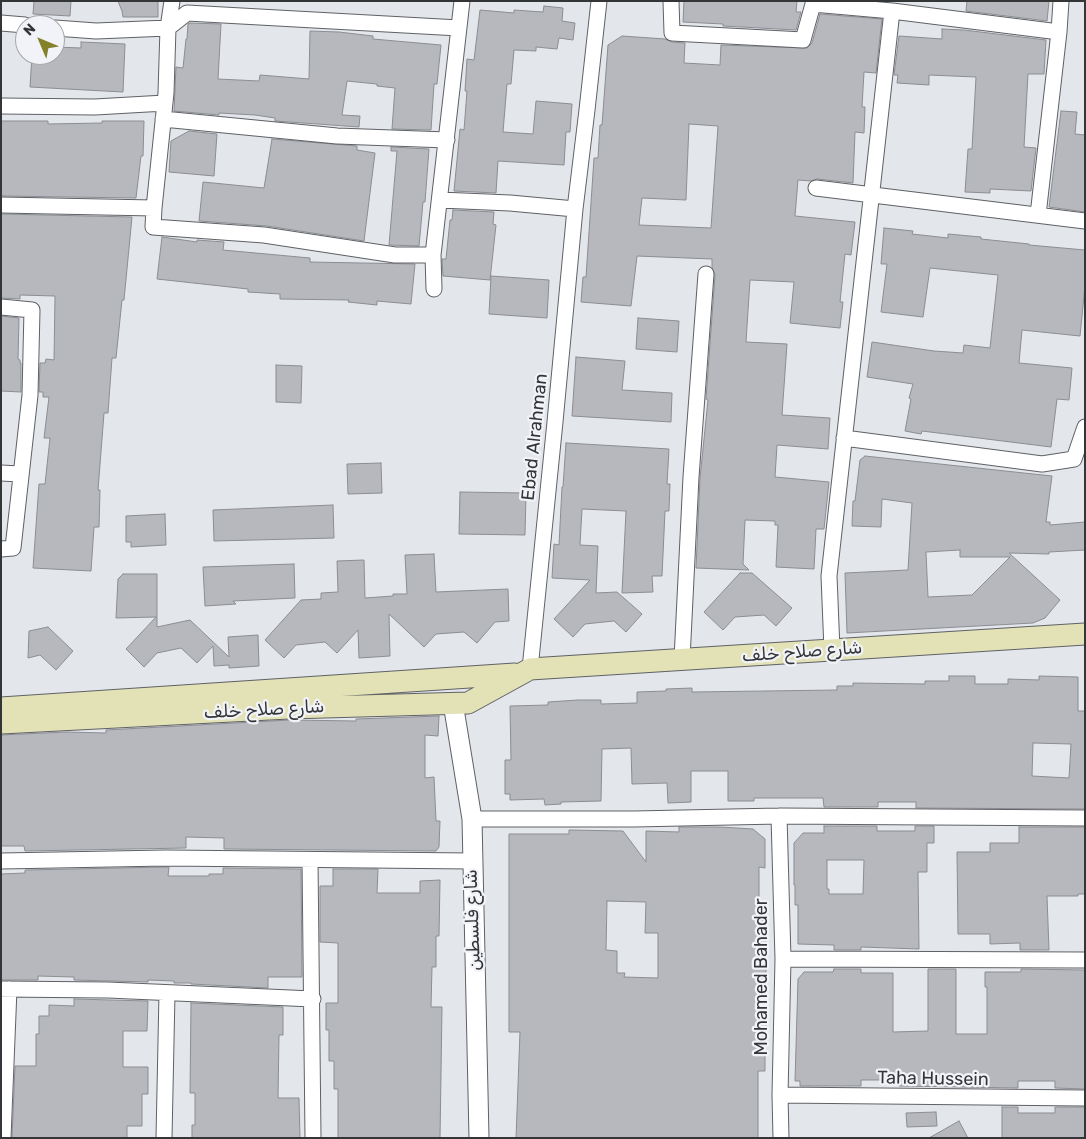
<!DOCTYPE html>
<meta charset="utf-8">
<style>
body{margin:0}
#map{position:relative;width:1086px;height:1139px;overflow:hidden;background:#e3e6eb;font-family:Rubik,sans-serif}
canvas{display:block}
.frame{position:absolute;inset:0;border:2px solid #343537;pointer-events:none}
.north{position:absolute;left:15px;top:15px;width:50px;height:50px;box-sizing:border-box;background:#f1f3f8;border:1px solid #a5a7ab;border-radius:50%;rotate:315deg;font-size:14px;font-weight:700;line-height:20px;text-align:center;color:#343537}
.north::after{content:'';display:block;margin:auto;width:18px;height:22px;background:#838129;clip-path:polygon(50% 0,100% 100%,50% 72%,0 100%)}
</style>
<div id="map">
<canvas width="1086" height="1139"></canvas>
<div class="frame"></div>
<div class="north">N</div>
</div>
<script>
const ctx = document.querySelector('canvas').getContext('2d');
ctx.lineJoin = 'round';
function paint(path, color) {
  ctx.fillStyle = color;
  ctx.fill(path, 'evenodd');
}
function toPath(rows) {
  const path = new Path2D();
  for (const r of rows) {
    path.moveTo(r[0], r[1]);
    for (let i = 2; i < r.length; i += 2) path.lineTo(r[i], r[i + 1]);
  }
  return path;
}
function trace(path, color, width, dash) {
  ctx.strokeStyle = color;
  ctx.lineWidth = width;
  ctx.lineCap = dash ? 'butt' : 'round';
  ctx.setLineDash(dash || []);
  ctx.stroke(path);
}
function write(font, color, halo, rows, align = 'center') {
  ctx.font = font + ' Rubik,Cairo,sans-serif';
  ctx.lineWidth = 4.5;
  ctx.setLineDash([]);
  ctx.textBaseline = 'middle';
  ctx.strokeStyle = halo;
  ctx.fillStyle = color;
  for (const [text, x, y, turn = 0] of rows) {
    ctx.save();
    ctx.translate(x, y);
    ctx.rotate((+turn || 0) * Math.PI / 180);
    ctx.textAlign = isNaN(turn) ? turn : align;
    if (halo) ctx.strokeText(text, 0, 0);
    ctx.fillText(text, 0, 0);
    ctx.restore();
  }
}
const building = toPath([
 [34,1,71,1,70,16,33,14,34,1],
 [118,1,158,1,158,17,123,17,122,11,118,1],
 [684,1,797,1,796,12,801,12,796,30,723,26,723,24,683,22,684,1],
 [967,1,1049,1,1047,21,966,11,967,1],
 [544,6,563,8,562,21,575,23,573,40,559,38,557,49,536,47,536,51,514,50,511,84,507,84,503,132,533,134,536,101,572,104,570,132,566,132,564,165,498,161,496,193,454,191,460,129,464,130,467,91,465,91,467,59,474,60,480,10,514,13,514,10,543,12,544,6],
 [820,14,882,19,876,73,864,72,862,107,865,107,864,133,855,132,853,183,817,179,811,181,798,180,795,216,855,222,851,255,845,254,840,302,843,302,840,328,790,323,794,282,750,280,746,342,787,344,782,415,830,418,828,449,777,445,775,477,829,482,824,529,816,529,814,569,776,567,778,525,775,525,775,521,745,520,743,564,749,570,696,568,700,478,708,400,706,399,715,275,712,267,712,259,637,256,631,306,581,302,583,277,586,277,594,158,598,158,600,125,602,125,608,45,622,36,665,39,672,42,685,43,684,63,720,65,721,45,807,48,812,43,820,14],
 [689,124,718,126,711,228,639,225,642,198,686,200,689,124],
 [190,23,221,24,218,79,259,81,260,75,309,79,310,31,339,32,373,36,373,39,441,45,437,84,434,84,431,130,392,129,395,88,377,86,377,84,347,81,342,115,360,116,359,127,275,121,275,118,255,115,219,113,219,115,174,111,176,67,183,68,186,39,187,39,188,24,190,23],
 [942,29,964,30,1046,40,1044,74,1028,74,1024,147,1036,148,1031,191,990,189,990,193,965,192,968,149,972,149,976,77,929,75,929,85,897,83,898,75,894,75,899,36,942,39,942,29],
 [81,42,125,44,123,92,30,87,32,55,55,55,55,47,81,48,81,42],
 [1061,111,1077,112,1075,134,1085,135,1085,212,1049,207,1061,111],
 [1,121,48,121,48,124,102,123,102,121,144,121,143,156,141,156,136,198,1,196,1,121],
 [189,131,217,134,214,176,169,172,171,141,189,131],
 [272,139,357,146,357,150,375,153,364,241,267,226,199,221,203,182,264,188,272,139],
 [391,147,429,149,425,202,423,202,419,246,389,245,397,151,391,151,391,147],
 [453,210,494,212,493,224,496,225,490,280,443,276,442,259,446,259,450,220,452,220,453,210],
 [1,214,132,217,124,300,122,300,116,358,112,358,108,413,104,413,98,490,100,490,99,527,94,527,91,571,33,568,39,484,45,484,50,438,44,438,49,397,43,397,43,392,39,392,40,363,45,363,46,359,54,360,55,296,20,295,20,299,1,298,1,214],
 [884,228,913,231,912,234,948,238,948,234,981,237,981,239,1029,244,1029,245,1085,250,1085,286,1080,336,1022,330,1019,363,1072,368,1069,400,1057,399,1051,447,922,431,921,434,905,431,911,399,909,398,913,384,867,377,872,342,934,351,963,353,964,345,990,348,998,275,930,268,923,317,881,312,887,264,881,264,884,228],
 [162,237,197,242,197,240,224,242,223,250,310,258,310,262,415,264,411,304,377,301,377,305,348,302,349,300,280,299,280,294,248,292,248,289,157,279,162,237],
 [491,276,549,280,547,318,489,314,491,276],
 [1,316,19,318,18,359,20,360,20,363,21,363,21,392,1,391,1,316],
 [638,318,679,321,677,352,636,349,638,318],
 [576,357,625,361,622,390,672,393,671,422,572,416,576,357],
 [276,365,302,366,301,403,276,402,276,365],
 [566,443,669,449,667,484,670,484,669,511,665,511,662,576,652,576,653,592,622,593,626,511,582,509,580,545,598,546,596,593,617,592,642,614,626,632,614,621,585,624,573,637,554,619,590,580,552,578,554,544,559,545,562,487,563,487,566,443],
 [865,456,1052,476,1046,522,1050,522,1050,525,1085,522,1085,550,1049,552,1049,554,1009,553,1060,600,1045,618,1033,623,847,633,845,573,908,570,912,503,882,499,881,527,852,526,853,501,855,501,860,460,865,456],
 [960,550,960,557,1010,557,972,595,928,597,926,552,960,550],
 [381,463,382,493,348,494,347,464,381,463],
 [460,492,526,493,525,535,459,534,460,492],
 [333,505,334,538,214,541,213,510,333,505],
 [165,514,166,545,131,547,131,542,126,542,126,516,165,514],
 [434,554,436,592,508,589,509,621,495,622,477,643,464,632,436,634,424,647,389,614,390,656,359,658,358,630,337,653,325,642,296,645,284,658,265,640,301,600,321,599,321,593,338,592,337,561,364,560,365,598,393,596,393,594,407,594,405,555,434,554],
 [294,564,295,598,233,601,236,604,205,606,203,567,294,564],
 [740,573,752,573,792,608,776,626,764,615,735,617,723,630,704,612,740,573],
 [123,574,157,574,157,627,190,620,229,657,228,637,258,635,259,666,229,668,229,665,214,666,213,646,197,663,181,648,157,653,144,667,126,649,156,617,116,618,118,579,123,574],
 [48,627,73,651,56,670,40,655,28,658,29,631,48,627],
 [949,676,975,676,975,684,1008,684,1008,679,1039,680,1039,676,1078,677,1078,711,1085,711,1085,809,916,808,916,802,878,802,878,807,824,807,823,798,754,798,754,801,728,801,728,771,691,771,691,802,668,803,667,783,632,784,631,748,602,749,601,801,561,802,561,804,545,805,544,799,510,800,510,794,505,794,505,760,511,760,510,706,548,705,548,702,578,700,601,700,601,704,637,703,637,692,666,691,666,689,692,688,692,692,837,690,837,686,853,686,853,683,925,684,925,681,949,681,949,676],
 [1033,743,1071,744,1069,778,1032,776,1033,743],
 [439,716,438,736,425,735,425,778,434,777,436,821,440,821,439,847,436,851,224,849,224,838,186,837,186,848,25,851,24,846,1,846,1,735,66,732,106,733,106,730,290,720,356,721,356,719,439,716],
 [824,826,877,826,877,831,915,831,915,826,934,826,934,843,927,843,927,872,918,872,919,949,861,947,861,950,834,950,834,945,798,944,798,905,795,905,795,885,794,885,794,843,803,833,824,833,824,826],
 [827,860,864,860,863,894,829,894,829,889,827,889,827,860],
 [679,827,720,827,753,829,765,839,765,868,759,867,759,908,763,908,762,940,766,940,766,1040,765,1040,765,1071,758,1071,758,1138,516,1138,520,1032,509,1032,509,834,569,834,569,830,623,831,646,862,646,831,679,832,679,827],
 [607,901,646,902,645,933,658,933,658,978,624,977,625,973,617,973,617,951,606,950,607,901],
 [1019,827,1085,827,1085,894,1078,894,1078,896,1047,896,1049,950,1020,950,1020,943,990,944,990,934,958,934,957,852,990,852,990,843,1019,843,1019,827],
 [166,867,169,867,168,876,209,876,209,874,223,874,223,868,301,869,302,977,268,977,268,988,191,984,191,983,174,983,174,981,148,980,148,982,74,980,74,977,38,976,38,980,1,980,1,874,25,873,25,870,166,867],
 [333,869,378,869,377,893,420,893,420,881,440,880,439,936,436,936,436,967,432,967,431,1007,442,1007,440,1138,338,1138,338,1089,334,1089,334,1061,329,1061,329,1030,326,1030,326,1003,338,1003,338,943,320,942,320,886,333,886,333,869],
 [834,969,861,969,861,973,893,973,893,1032,928,1031,928,969,956,969,956,1034,987,1034,987,987,985,987,985,972,1021,972,1021,969,1085,970,1085,1089,1055,1088,1055,1081,1018,1081,1018,1088,899,1086,899,1080,861,1080,861,1086,800,1086,800,1081,795,1081,798,979,804,972,833,972,834,969],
 [74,999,148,1001,147,1031,123,1031,123,1067,148,1067,148,1094,142,1094,142,1126,127,1126,127,1138,12,1138,15,1066,36,1066,36,1034,39,1034,39,1016,49,1016,49,1005,74,1006,74,999],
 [191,1003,283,1007,283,1035,279,1035,278,1098,299,1098,300,1138,192,1138,192,1125,195,1125,195,1093,190,1093,191,1003],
 [1002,1107,1018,1107,1018,1113,1055,1113,1055,1107,1085,1107,1085,1138,1002,1138,1002,1107],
 [936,1112,937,1126,907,1127,906,1113,936,1112],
 [959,1121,968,1138,929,1138,959,1121]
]);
paint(building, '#b6b8bd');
trace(building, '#8b8d92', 1);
const minor = toPath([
 [172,1,168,28,166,93,154,208,153,227,264,235,395,255,433,255],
 [671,1,672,33,803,40,813,4,892,11,1059,32],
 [1,23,25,25],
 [55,28,96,31,168,28,187,13,459,28],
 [1,106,95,107,165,103],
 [163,119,337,136,447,140],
 [816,188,1085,221],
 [440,200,510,203,575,209,587,110,599,1],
 [1,205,154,208],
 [1038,215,1059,32,1061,1],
 [434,289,433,255,462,1],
 [1,307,32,310,30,395,13,548,1,549],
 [844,438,1042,464,1074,459,1085,427],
 [1,473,20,474],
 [832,650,829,576,892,11],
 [682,659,691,477,706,274],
 [530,669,555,422,575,209],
 [779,816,783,959,780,1095,781,1138],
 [472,819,634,819,779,816,1085,818],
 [310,860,313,1138],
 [1,861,166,858,472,861],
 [783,959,1085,960],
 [1,989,108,990,313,999],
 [780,1095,1085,1098],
 [3,1138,9,989],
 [164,1138,167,993]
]);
const tertiary = toPath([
 [453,703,472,819,479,1138]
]);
const secondary = toPath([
 [1,708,515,674],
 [1,723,289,708,468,703,530,669,1085,634]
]);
trace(minor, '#5f6165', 17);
trace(tertiary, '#5f6165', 21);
trace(secondary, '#5f6165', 23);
trace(minor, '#fff', 15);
trace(tertiary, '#fff', 19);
trace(secondary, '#e3e2b7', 21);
write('18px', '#343537', '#f1f3f8', [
 ["Ebad Alrahman",535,437,-84],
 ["شارع صلاح خلف",802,652,-4],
 ["شارع صلاح خلف",264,710,-3],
 ["شارع فلسطين",473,920,-92],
 ["Mohamed Bahader",762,977,-90],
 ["Taha Hussein",933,1079,1]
]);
</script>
